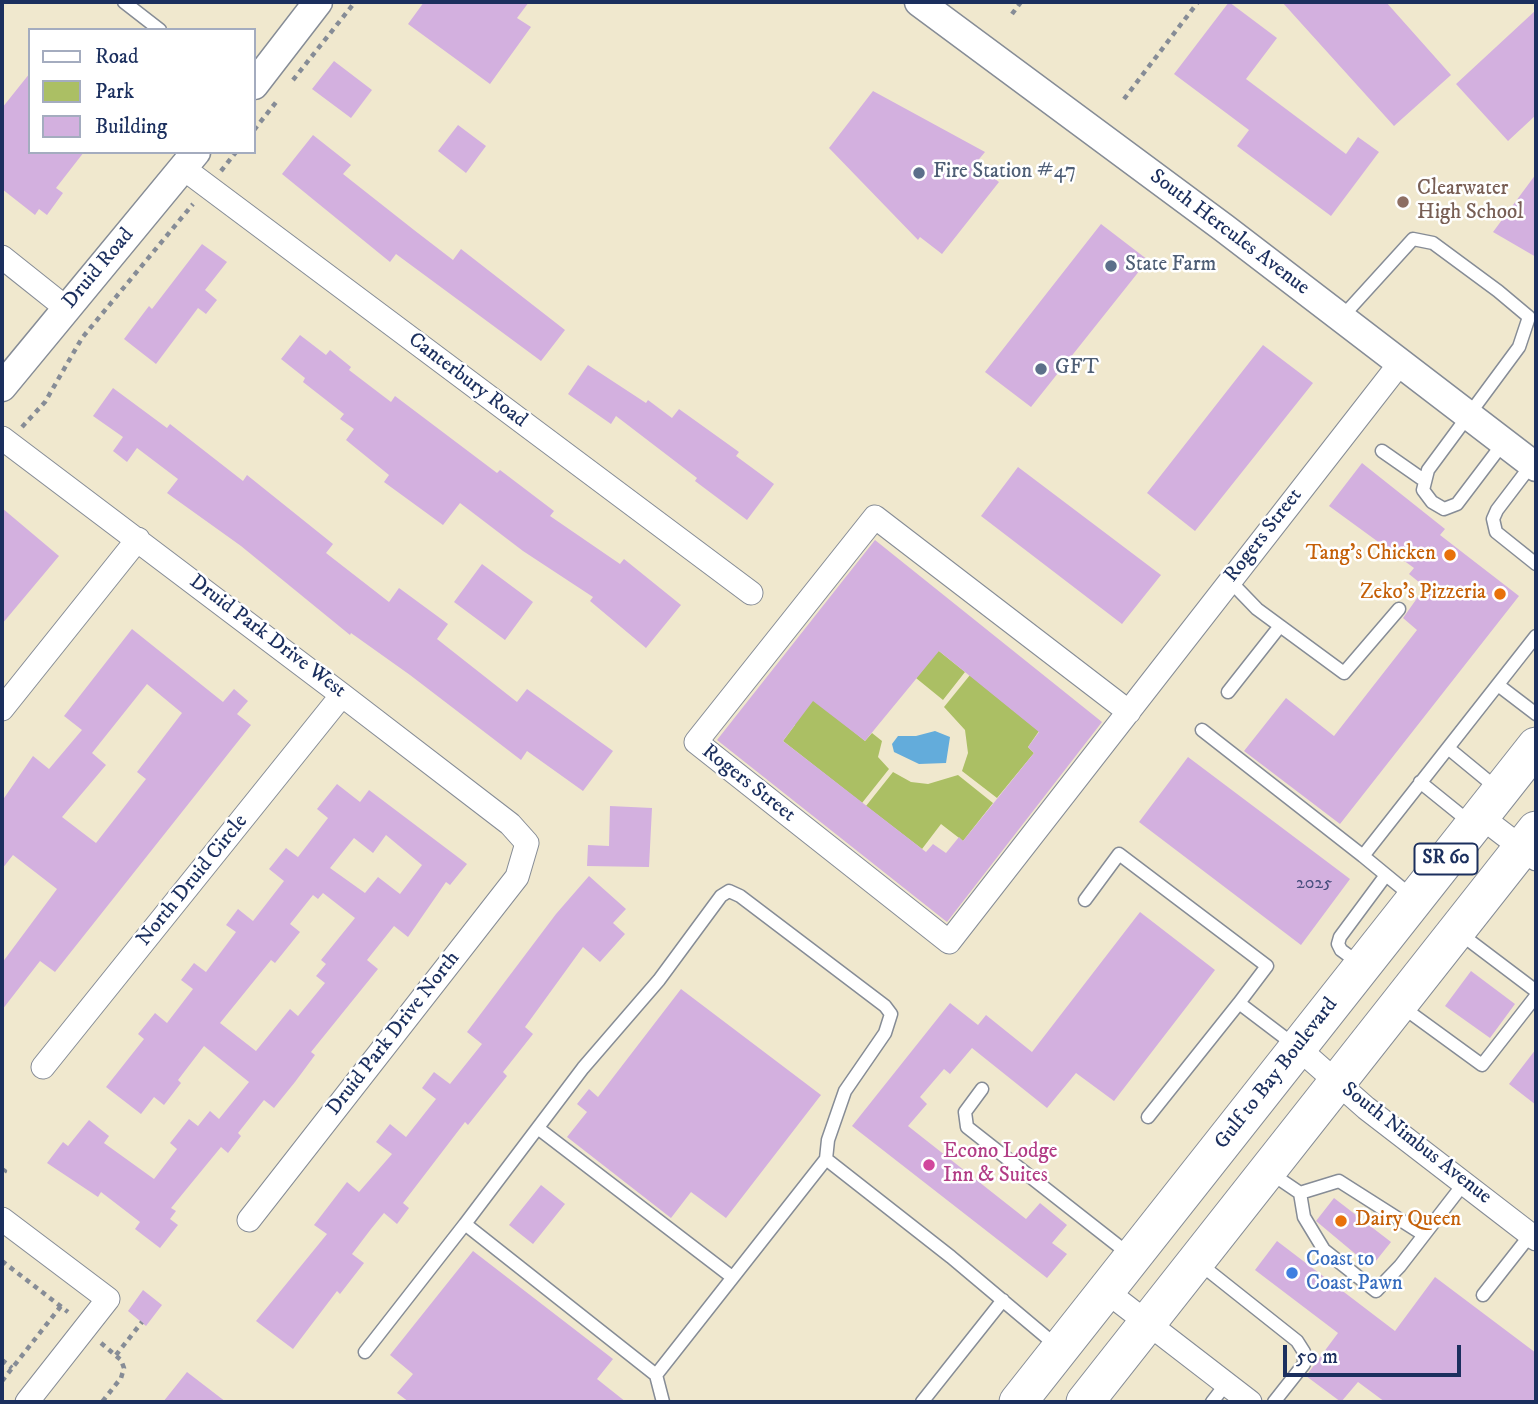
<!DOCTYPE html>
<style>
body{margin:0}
#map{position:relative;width:1538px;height:1404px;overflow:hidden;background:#f0e8ce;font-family:"IM FELL DW Pica",serif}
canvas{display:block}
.frame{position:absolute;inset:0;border:4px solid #1b2f5e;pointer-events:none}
.legend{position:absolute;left:28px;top:28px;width:228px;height:126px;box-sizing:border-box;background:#fff;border:2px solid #a4acbf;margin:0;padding:9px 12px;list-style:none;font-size:21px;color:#1b2f5e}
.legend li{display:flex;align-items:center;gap:14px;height:35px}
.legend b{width:35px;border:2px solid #a4acbf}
.scale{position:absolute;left:1283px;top:1345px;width:178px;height:32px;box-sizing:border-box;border:4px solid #1b2f5e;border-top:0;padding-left:9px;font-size:21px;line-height:24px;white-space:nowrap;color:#1b2f5e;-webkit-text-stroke:5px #fff;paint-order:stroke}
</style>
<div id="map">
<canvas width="1538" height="1404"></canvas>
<div class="frame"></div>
<ul class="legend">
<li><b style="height:9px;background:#fff"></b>Road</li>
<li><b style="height:19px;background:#abbf64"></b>Park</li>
<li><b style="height:19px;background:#d3b0df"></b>Building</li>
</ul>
<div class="scale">50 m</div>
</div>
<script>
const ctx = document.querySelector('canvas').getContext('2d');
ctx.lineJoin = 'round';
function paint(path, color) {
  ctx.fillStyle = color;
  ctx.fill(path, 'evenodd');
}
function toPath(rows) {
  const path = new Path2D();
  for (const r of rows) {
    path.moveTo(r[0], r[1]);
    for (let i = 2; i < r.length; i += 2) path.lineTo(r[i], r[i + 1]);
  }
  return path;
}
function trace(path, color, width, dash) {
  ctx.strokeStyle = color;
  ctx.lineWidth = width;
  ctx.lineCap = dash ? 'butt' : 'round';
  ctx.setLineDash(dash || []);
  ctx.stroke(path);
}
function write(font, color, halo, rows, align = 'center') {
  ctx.font = font + ' "IM FELL DW Pica",serif';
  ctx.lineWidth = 5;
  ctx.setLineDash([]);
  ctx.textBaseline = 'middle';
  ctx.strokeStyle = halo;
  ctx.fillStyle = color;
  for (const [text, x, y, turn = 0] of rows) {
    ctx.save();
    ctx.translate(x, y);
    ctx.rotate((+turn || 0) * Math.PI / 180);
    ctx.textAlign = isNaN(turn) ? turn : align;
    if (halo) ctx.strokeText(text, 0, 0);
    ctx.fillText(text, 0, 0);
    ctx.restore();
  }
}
paint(toPath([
 [887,609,965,672,943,700,916,678],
 [970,675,1039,731,1028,747,1034,753,997,798,962,771,968,753,965,730,944,707],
 [809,695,865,741,872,733,882,741,878,757,889,769,862,803,783,741,795,725,789,719],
 [893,772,911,782,928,784,958,775,993,803,963,841,941,824,922,849,866,806]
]), '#abbf64');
paint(toPath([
 [935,731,950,737,946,763,919,764,894,752,892,744,898,736,916,736]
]), '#63acdb');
paint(toPath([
 [424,2,529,2,517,18,531,27,490,84,408,24],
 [1229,2,1277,38,1246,79,1346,154,1358,137,1379,152,1331,216,1237,146,1249,130,1174,74],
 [1282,2,1386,2,1451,75,1394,126],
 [1536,10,1536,115,1508,141,1456,84],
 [334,61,372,90,351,118,312,89],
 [30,73,30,152,84,152,56,188,63,193,47,215,39,209,35,215,2,189,2,108],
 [873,91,985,152,975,164,999,182,942,254,920,237,918,240,829,148],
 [458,125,486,146,466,173,438,151],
 [313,135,351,165,343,174,414,230,453,260,461,249,565,330,541,361,396,254,390,262,282,174],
 [1536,174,1536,257,1493,232],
 [1101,224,1148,260,1031,407,985,372],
 [202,244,227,262,205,290,217,300,206,314,198,308,156,364,124,339,149,306,152,309],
 [300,335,326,355,330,350,351,367,349,370,391,402,395,396,497,473,500,470,554,511,550,516,620,564,624,559,681,605,646,648,590,601,593,597,523,551,460,503,443,525,384,482,389,475,346,440,354,429,340,419,344,414,303,382,305,378,281,359],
 [1263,345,1313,383,1195,531,1147,493],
 [588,365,646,403,648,400,672,418,679,409,739,452,736,456,774,484,747,520,695,481,697,478,616,416,611,424,568,394],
 [113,388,167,428,170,424,243,481,247,475,333,544,326,553,389,602,399,588,448,624,437,639,517,702,527,689,613,751,583,791,527,751,521,760,410,675,351,633,350,635,241,546,167,493,178,479,137,448,127,462,113,451,123,437,93,416],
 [1362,463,1445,529,1440,535,1519,596,1340,824,1244,751,1286,698,1334,736,1417,630,1403,618,1425,587,1409,574,1414,568,1329,506],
 [1018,467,1161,575,1122,624,981,516],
 [2,508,59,556,2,624],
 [875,540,1102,722,947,922,717,740],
 [939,651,1039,732,1028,747,1034,753,963,841,959,837,946,853,933,844,926,852,783,741,813,701,865,741],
 [482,564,533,602,505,640,454,602],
 [132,629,223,702,234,689,248,701,237,714,251,725,55,972,40,961,2,1010,2,963,57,889,13,855,2,869,2,801,33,756,49,769,82,730,64,716],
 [147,684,182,713,137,772,146,779,96,843,62,817,106,765,92,753],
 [1188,757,1350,879,1301,945,1139,822],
 [337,784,360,802,369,790,467,864,450,885,446,882,408,937,394,926,367,960,378,969,311,1052,315,1055,295,1082,274,1108,264,1100,238,1133,241,1136,228,1153,221,1147,171,1208,176,1211,170,1219,178,1225,160,1248,135,1229,140,1222,101,1192,98,1197,47,1163,63,1142,68,1146,89,1120,109,1136,104,1143,154,1179,177,1149,170,1143,189,1119,198,1126,210,1111,219,1119,249,1082,204,1046,178,1080,181,1083,164,1105,154,1097,141,1114,106,1087,144,1039,138,1034,155,1013,167,1023,193,989,181,980,194,963,206,972,236,932,226,925,238,909,253,921,284,881,269,869,286,848,298,857,328,818,317,809],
 [386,835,422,865,400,894,378,877,365,893,330,868,354,838,373,853],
 [323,893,355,918,321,960,326,964,316,976,325,983,298,1016,290,1009,256,1051,220,1023,271,960,275,963,300,932,290,924,313,895,318,899],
 [610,806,652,808,649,867,587,866,588,845,609,846],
 [589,876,626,909,613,923,625,934,600,962,583,947,525,1027,533,1034,503,1072,507,1076,468,1125,465,1122,403,1203,409,1208,397,1224,384,1213,371,1229,352,1254,364,1263,340,1294,337,1291,293,1349,256,1321,327,1234,314,1225,347,1182,359,1192,392,1154,376,1142,390,1124,406,1137,436,1099,422,1088,434,1072,450,1084,482,1044,467,1032,556,914],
 [1140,912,1215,970,1114,1101,1076,1073,1047,1108,972,1048,950,1074,944,1069,920,1097,927,1104,908,1126,1026,1219,1040,1203,1067,1225,1052,1243,1067,1254,1047,1278,852,1126,950,1003,978,1025,986,1015,1032,1052],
 [1471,971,1515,1004,1490,1038,1445,1006],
 [681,989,821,1095,726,1218,691,1192,671,1218,567,1137,587,1112,577,1104,589,1089,598,1097],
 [1536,1049,1536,1105,1509,1084],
 [541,1185,565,1204,533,1244,509,1225],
 [1334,1198,1391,1242,1371,1267,1316,1221],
 [1277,1241,1395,1331,1435,1277,1536,1353,1536,1402,1385,1402,1358,1382,1341,1402,1306,1376,1338,1333,1255,1270],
 [473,1251,613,1359,597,1379,626,1402,409,1402,397,1393,413,1374,390,1355],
 [143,1290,162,1305,146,1326,128,1311],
 [187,1372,226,1402,163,1402]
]), '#d3b0df');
const service = toPath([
 [124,2,160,30],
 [1342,317,1413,239,1433,243,1498,291,1529,317,1519,347,1428,470,1423,490,1432,502,1444,509,1457,504,1504,442],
 [1382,451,1425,481],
 [1532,464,1497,510,1493,519,1496,532,1536,564],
 [1229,580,1257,609,1344,673,1399,609],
 [1498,685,1536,714],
 [1228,692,1280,626],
 [1202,730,1363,856],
 [1448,748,1499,790],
 [1420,782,1472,824],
 [1414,898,1363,856,1536,636],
 [1085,900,1119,854,1267,966,1239,1003,1297,1047],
 [1458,932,1536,991],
 [1360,964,1341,950,1338,944,1340,937,1386,875],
 [1401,1006,1482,1065,1536,996],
 [982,1089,965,1112,967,1127,1130,1255],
 [1148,1117,1239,1003],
 [539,1129,732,1277],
 [1269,1172,1300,1193,1304,1217,1324,1250,1376,1291,1400,1266,1465,1182],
 [1300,1193,1339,1181,1424,1235],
 [465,1224,583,1068,659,980,721,896,729,891,740,896,885,1006,891,1014,885,1033,845,1091,828,1140,826,1159],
 [1200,1264,1297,1341,1304,1352,1304,1364,1274,1402],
 [1483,1295,1531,1234],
 [365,1352,465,1224,656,1375,826,1159,951,1257,1058,1347],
 [656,1375,663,1402],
 [922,1402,1003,1300],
 [1212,1402,1226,1384]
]);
const minor = toPath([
 [183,168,751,593],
 [2,257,66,308],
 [2,438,342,695,510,824,527,843,517,877,249,1220],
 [2,709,138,539],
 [1129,712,875,517,696,742,949,942,1401,362],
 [1480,816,1536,859],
 [1297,1047,1366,1108,1536,1239],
 [43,1067,342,695],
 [2,1219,108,1299,27,1402],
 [1106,1291,1250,1402]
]);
const tertiary = toPath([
 [919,2,1224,228,1536,467],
 [254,85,318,2],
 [2,387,196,152]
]);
const primary = toPath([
 [1018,1402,1536,746],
 [1085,1402,1536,830]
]);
trace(service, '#868c96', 15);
trace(minor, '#868c96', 25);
trace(tertiary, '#868c96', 31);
trace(primary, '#868c96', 39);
trace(toPath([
 [1012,14,1021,2],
 [293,80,355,2],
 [1124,99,1198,2],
 [254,130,277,101],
 [221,171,236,152],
 [22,427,45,402,82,338,193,204],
 [2,1169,5,1171,2,1175],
 [2,1261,68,1312],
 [101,1343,121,1360,124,1368,121,1378,102,1402],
 [116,1355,142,1322],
 [2,1360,12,1368],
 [2,1381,61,1306]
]), '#868c96', 4.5, [5, 5]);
trace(service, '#fff', 12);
trace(minor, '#fff', 23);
trace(tertiary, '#fff', 28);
trace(primary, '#fff', 37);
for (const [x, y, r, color] of [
 [919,173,7,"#5c6f8a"],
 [1403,202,7,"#8d6e63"],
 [1111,266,7,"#5c6f8a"],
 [1041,369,7,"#5c6f8a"],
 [1450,555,7,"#e8710a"],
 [1500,594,7,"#e8710a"],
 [929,1165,7,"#d1479c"],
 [1341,1221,7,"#e8710a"],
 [1292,1273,7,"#3f7fe0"]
]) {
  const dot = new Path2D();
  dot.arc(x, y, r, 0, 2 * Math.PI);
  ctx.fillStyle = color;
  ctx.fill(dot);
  trace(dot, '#fff', 2.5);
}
write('18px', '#494f7e', null, [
 ["2025",1314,884]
]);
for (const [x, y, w] of [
 [1446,859,63]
]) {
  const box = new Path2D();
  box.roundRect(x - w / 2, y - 15.5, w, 31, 5);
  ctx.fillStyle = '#fff';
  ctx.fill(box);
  trace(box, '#1b2f5e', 2);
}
write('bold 19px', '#1b2f5e', null, [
 ["SR 60",1446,859]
]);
write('21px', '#4e5e75', '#fff', [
 ["Fire Station #47",933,173],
 ["State Farm",1125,266],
 ["GFT",1055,369]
], 'left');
write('21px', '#785e54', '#fff', [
 ["Clearwater",1417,190],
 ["High School",1417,214]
], 'left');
write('21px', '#1b2f5e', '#fff', [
 ["South Hercules Avenue",1229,233,37],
 ["Druid Road",99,269,-50],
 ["Canterbury Road",467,381,37],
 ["Rogers Street",1264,536,-52],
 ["Druid Park Drive West",267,637,37],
 ["Rogers Street",748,784,38],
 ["North Druid Circle",193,881,-51],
 ["Druid Park Drive North",394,1034,-52],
 ["Gulf to Bay Boulevard",1277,1074,-52],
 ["South Nimbus Avenue",1416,1144,38]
]);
write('21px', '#c56008', '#fff', [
 ["Tang's Chicken",1436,555],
 ["Zeko's Pizzeria",1486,594],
 ["Dairy Queen",1355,1221,"left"]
], 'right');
write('21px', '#b23c85', '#fff', [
 ["Econo Lodge",943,1153],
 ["Inn & Suites",943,1177]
], 'left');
write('21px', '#366cbe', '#fff', [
 ["Coast to",1306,1261],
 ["Coast Pawn",1306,1285]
], 'left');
</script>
